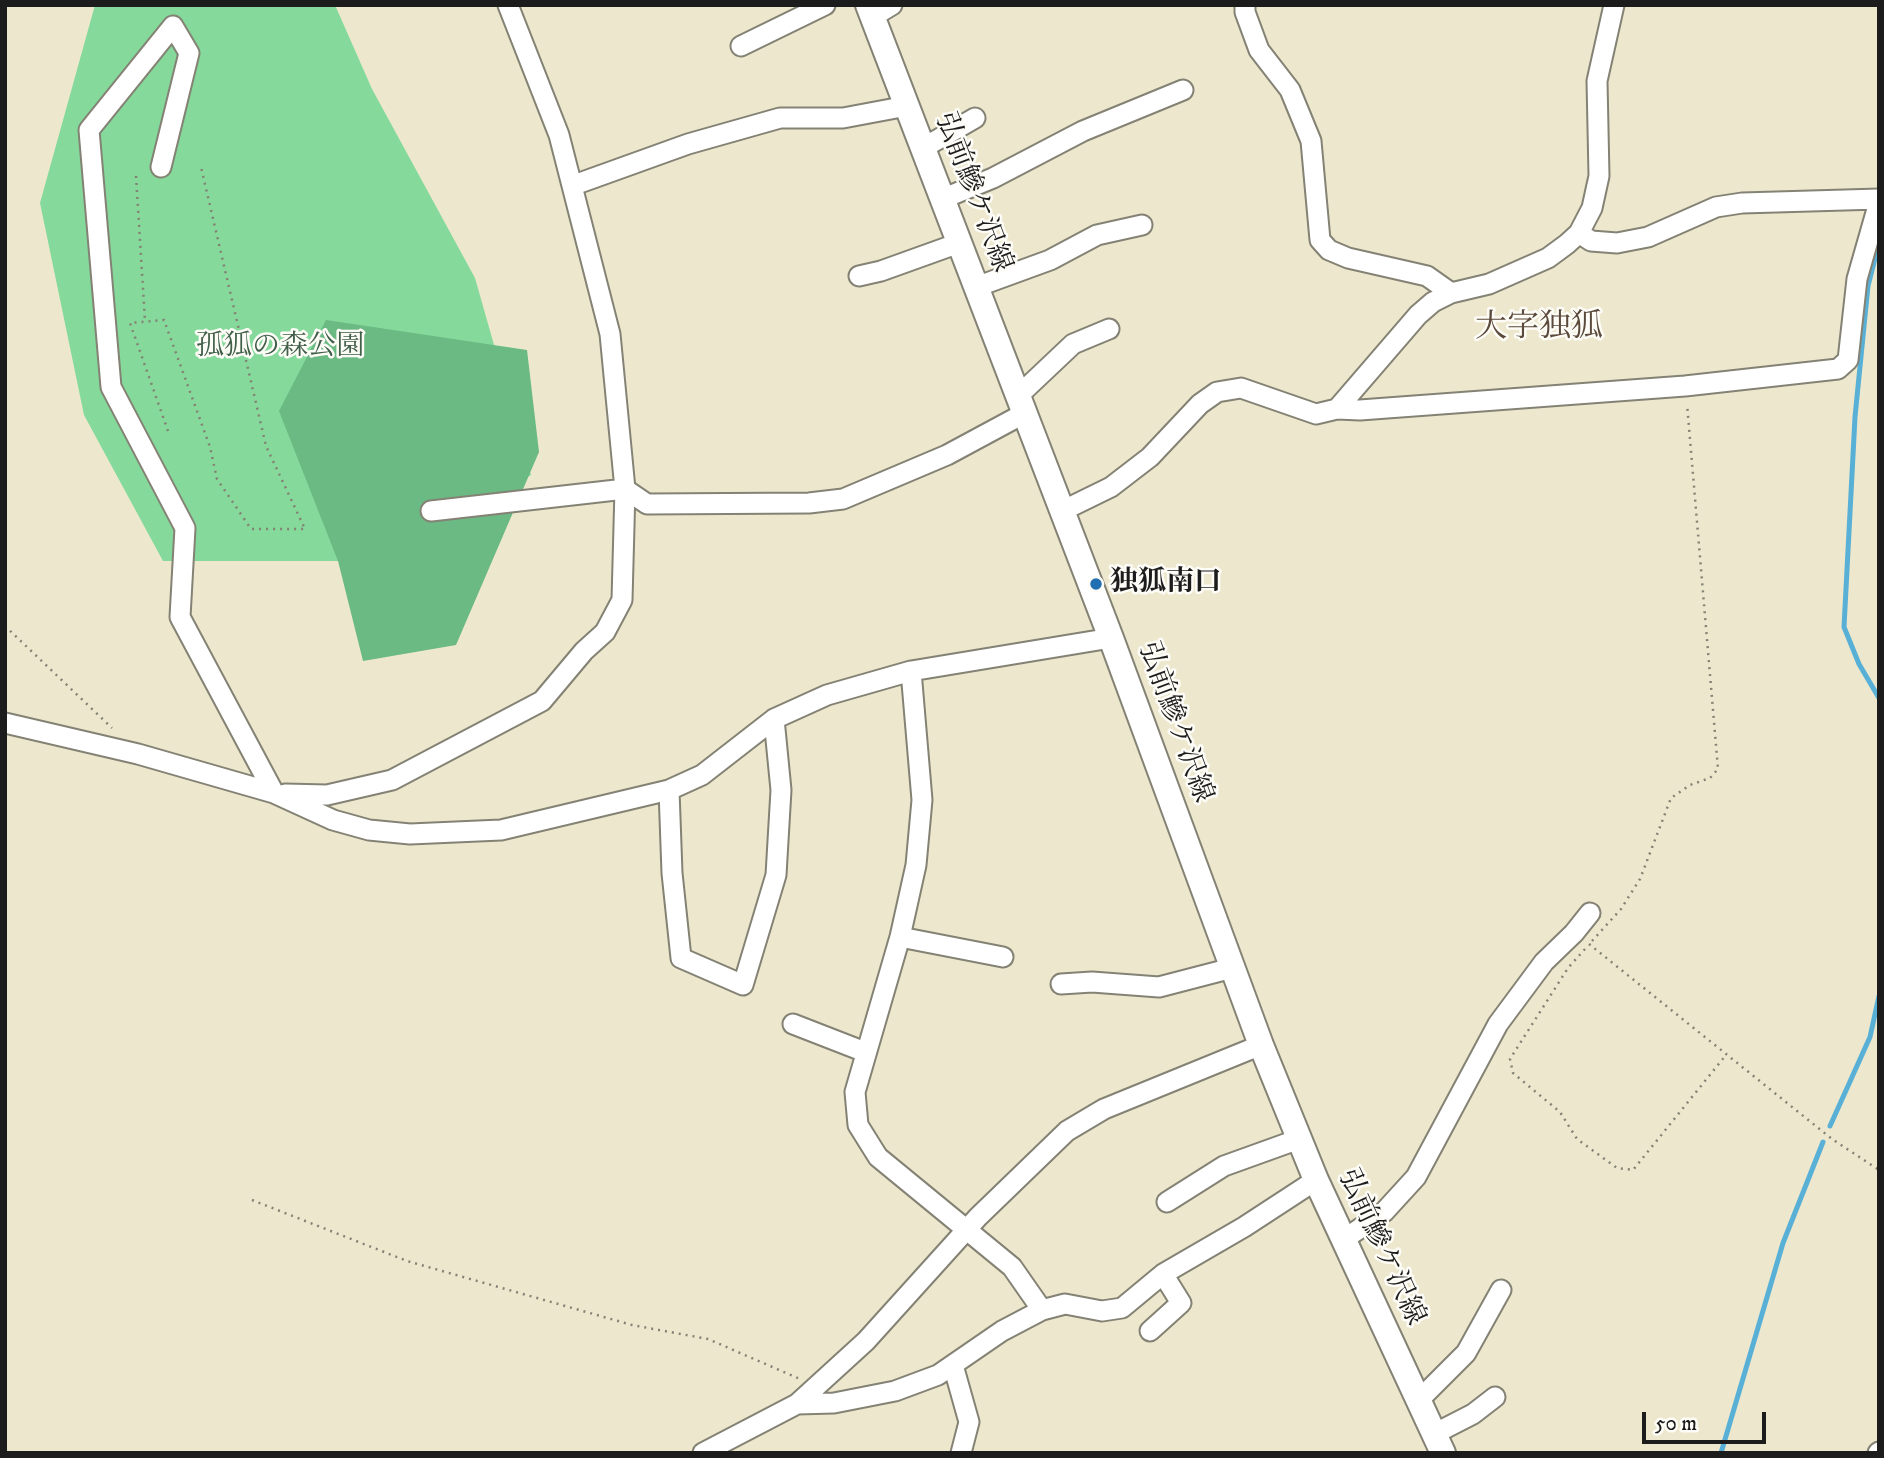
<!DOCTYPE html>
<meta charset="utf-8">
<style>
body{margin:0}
#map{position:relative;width:1884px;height:1458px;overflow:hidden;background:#ede8cd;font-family:"IM FELL DW Pica",serif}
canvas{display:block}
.frame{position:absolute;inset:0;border:7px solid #1c1c1c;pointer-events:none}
.scale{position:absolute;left:1642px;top:1412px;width:124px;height:32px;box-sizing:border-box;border:4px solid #1c1c1c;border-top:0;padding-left:9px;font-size:21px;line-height:24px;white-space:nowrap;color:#1c1c1c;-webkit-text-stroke:5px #fdfcf7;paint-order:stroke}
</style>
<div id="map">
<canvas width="1884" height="1458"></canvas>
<div class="frame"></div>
<div class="scale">50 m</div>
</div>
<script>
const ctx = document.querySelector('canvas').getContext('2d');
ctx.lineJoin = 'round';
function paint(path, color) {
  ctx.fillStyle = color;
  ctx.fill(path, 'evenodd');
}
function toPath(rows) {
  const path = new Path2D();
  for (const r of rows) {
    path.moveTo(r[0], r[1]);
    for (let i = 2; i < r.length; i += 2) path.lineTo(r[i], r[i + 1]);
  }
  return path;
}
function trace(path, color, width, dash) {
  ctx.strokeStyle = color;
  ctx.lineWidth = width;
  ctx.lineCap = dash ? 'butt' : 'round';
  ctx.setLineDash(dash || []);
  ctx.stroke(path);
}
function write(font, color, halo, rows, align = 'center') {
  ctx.font = font + ' "IM FELL DW Pica","Noto Serif JP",serif';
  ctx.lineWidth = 5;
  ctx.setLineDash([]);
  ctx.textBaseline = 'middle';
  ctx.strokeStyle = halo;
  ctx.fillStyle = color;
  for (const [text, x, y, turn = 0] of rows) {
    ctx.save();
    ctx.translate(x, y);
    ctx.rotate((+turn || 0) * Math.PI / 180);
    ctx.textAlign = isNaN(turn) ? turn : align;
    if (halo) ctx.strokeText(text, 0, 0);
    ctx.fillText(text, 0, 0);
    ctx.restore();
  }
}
paint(toPath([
 [95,5,335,5,372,89,475,278,531,475,393,561,163,561,84,415,40,203]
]), '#84d99b');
paint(toPath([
 [326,320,527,350,539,452,456,645,363,661,338,561,279,411]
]), '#6bb983');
trace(toPath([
 [1879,243,1868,286,1855,417,1844,627,1859,664,1879,698],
 [1830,1126,1870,1037,1879,996],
 [1721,1453,1783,1243,1823,1142]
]), '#59b0d6', 5);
const minor = toPath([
 [1245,5,1245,12,1259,50,1290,90,1311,141,1320,240,1329,250,1348,258,1427,276,1451,293],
 [872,17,892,5],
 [741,46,825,5],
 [923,148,975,118],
 [161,167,189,53,173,26,89,130,111,387,185,528,180,617,274,793],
 [574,185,688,144,780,118,843,118,907,106],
 [942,199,993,178,1083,131,1183,90],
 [1579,233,1591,241,1617,243,1648,237,1716,207,1742,203,1879,199],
 [859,276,881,271,959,243],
 [976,287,1050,260,1097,235,1142,225],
 [1018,396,1073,344,1109,329],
 [1337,409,1360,410,1685,386,1838,369,1848,360,1857,279,1879,202],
 [431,511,625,489,647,504,809,503,843,499,947,455,1025,413],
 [1062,511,1111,487,1150,457,1200,404,1217,392,1241,388,1316,414,1337,409,1418,315,1433,302,1451,293,1489,284,1548,258,1567,244,1579,233,1592,208,1599,176,1597,81,1614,5],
 [911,671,922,800,916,865,900,937,855,1092,858,1125,878,1157,1012,1267,1042,1310],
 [5,723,138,754,274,793,333,820,369,830,410,834,501,830,669,790,702,775,774,719,827,695,911,671,1111,638],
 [669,790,672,873,681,958,743,985,776,875,781,790,774,719],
 [285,794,327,795,392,780,542,701,584,651,605,632,622,600,625,489,610,334,559,135,508,5],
 [900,937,1003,957],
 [1061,984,1092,982,1159,987,1232,968],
 [793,1024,865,1052],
 [1167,1202,1224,1166,1299,1139],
 [1343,1240,1384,1212,1416,1177,1498,1024,1544,962,1574,933,1590,913],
 [1150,1331,1181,1303,1163,1274],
 [953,1365,969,1422,961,1453],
 [1418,1401,1466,1353,1501,1290],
 [797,1404,834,1403,895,1391,938,1375,1002,1331,1042,1310,1065,1304,1102,1311,1122,1308,1163,1274,1244,1227,1316,1180],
 [1434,1434,1473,1414,1495,1397],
 [703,1453,797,1404,866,1341,978,1217,1067,1131,1104,1109,1261,1045],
 [1878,1453,1879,1452]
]);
const major = toPath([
 [868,5,1111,638,1261,1045,1316,1180,1443,1453]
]);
trace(minor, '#848274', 23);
trace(major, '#848274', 28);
trace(toPath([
 [136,176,145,321],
 [168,431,130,323,164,320,210,447,217,479,251,529,305,529,266,446,201,167],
 [5,626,112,728],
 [1592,941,1621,909,1640,879,1671,798,1690,785,1710,778,1718,769,1687,404],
 [1589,944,1832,1139,1879,1170],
 [1585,949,1568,968,1510,1059,1513,1073,1560,1112,1577,1139,1617,1168,1633,1170,1726,1055],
 [252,1200,407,1261,632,1325,708,1339,800,1379]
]), '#848274', 2.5, [2, 5]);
trace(minor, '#fff', 19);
trace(major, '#fff', 24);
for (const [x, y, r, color] of [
 [1096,584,7,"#1f6fb2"]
]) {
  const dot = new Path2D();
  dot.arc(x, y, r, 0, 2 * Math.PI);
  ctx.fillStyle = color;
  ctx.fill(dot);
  trace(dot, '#fdfcf7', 2.5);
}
write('28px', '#1c1c1c', '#fdfcf7', [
 ["弘前鰺ケ沢線",972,193,69],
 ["弘前鰺ケ沢線",1174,723,70],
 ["弘前鰺ケ沢線",1380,1248,65]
]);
write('28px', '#405e48', '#fdfcf7', [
 ["孤狐の森公園",280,348]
]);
write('bold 28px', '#1c1c1c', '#fdfcf7', [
 ["独狐南口",1110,584]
], 'left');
write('32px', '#5b4a3b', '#fdfcf7', [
 ["大字独狐",1539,329]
]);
</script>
